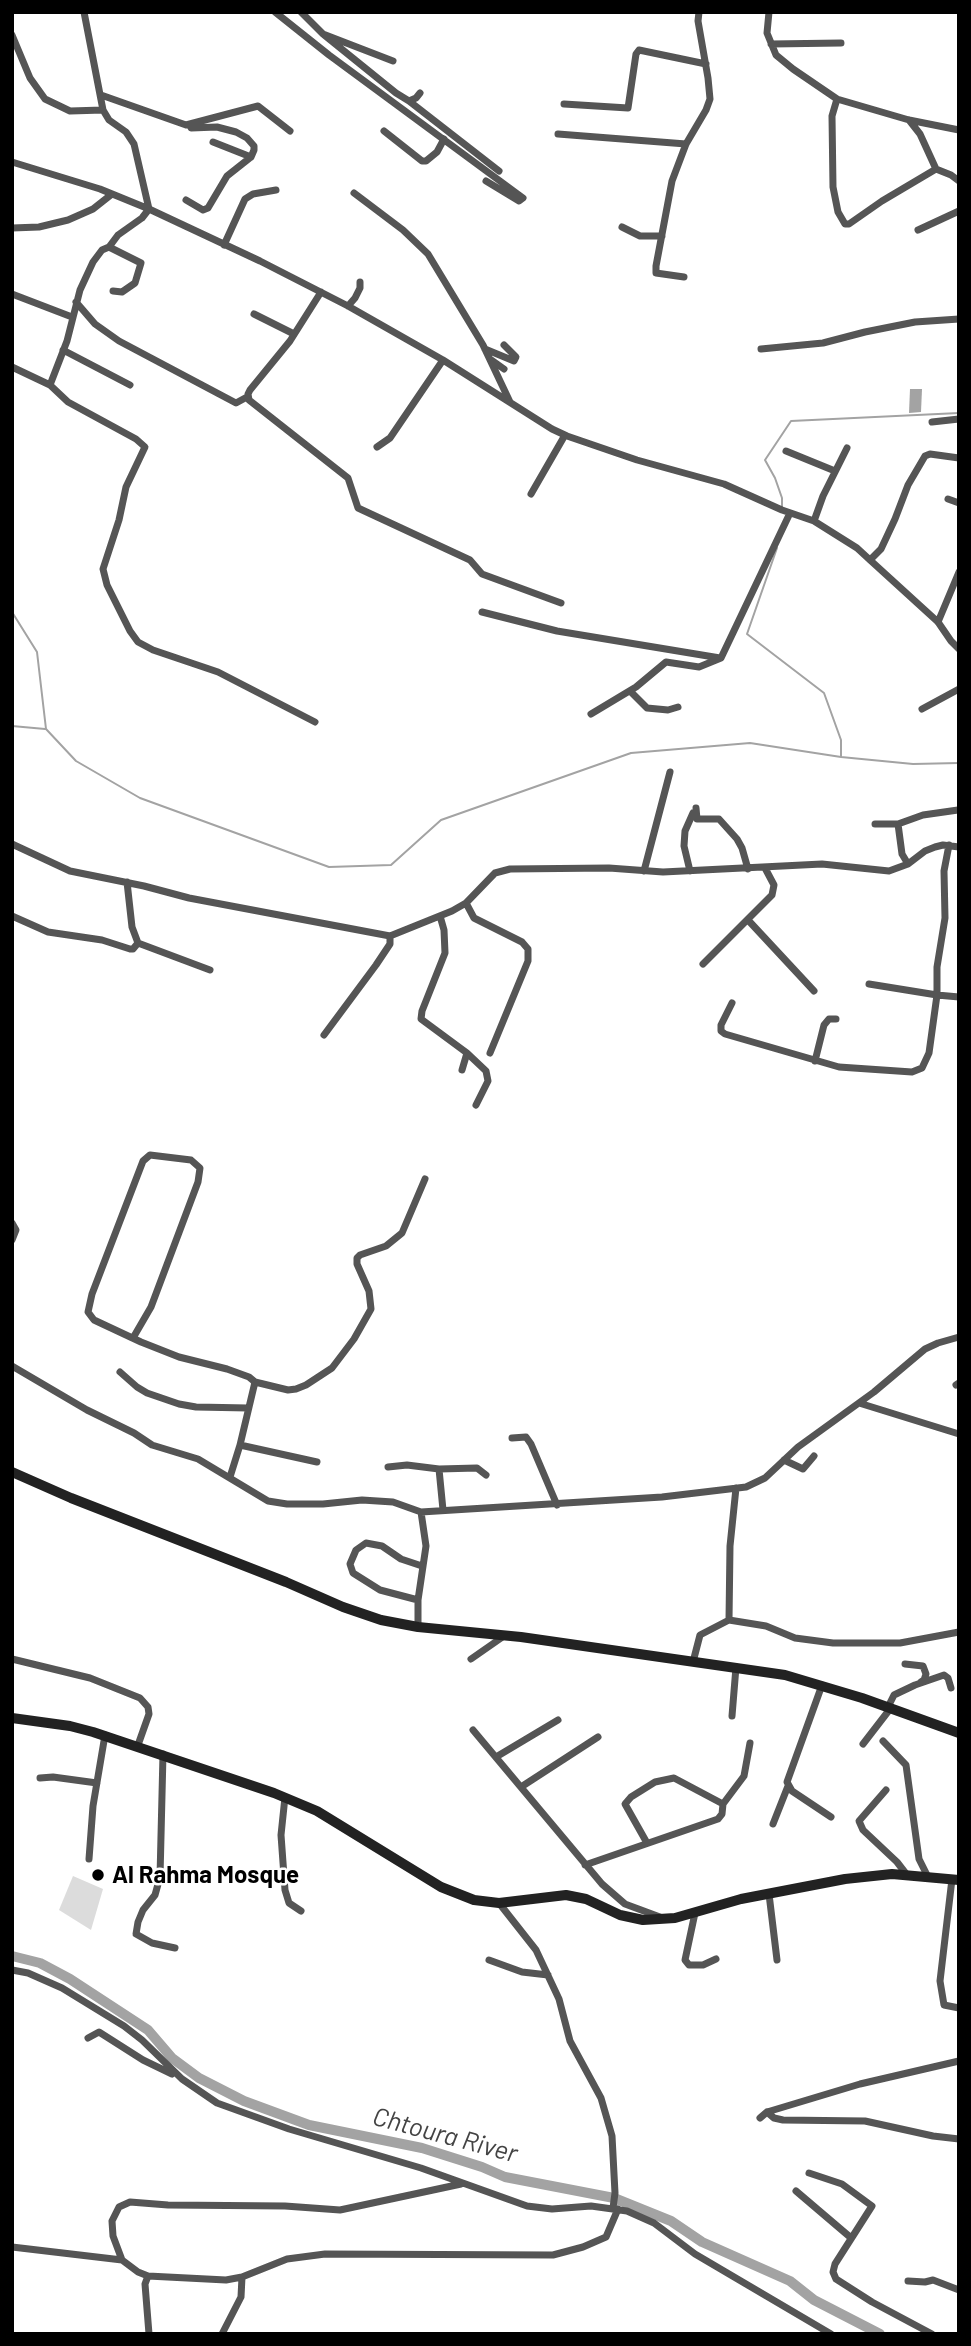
<!DOCTYPE html>
<style>
body{margin:0}
#map{position:relative;width:971px;height:2346px;overflow:hidden;background:#fff;font-family:Barlow,sans-serif}
canvas{display:block}
.frame{position:absolute;inset:0;border:14px solid #000;pointer-events:none}
</style>
<div id="map">
<canvas width="971" height="2346"></canvas>
<div class="frame"></div>
</div>
<script>
const ctx = document.querySelector('canvas').getContext('2d');
ctx.lineJoin = 'round';
function paint(path, color) {
  ctx.fillStyle = color;
  ctx.fill(path, 'evenodd');
}
function toPath(rows) {
  const path = new Path2D();
  for (const r of rows) {
    path.moveTo(r[0], r[1]);
    for (let i = 2; i < r.length; i += 2) path.lineTo(r[i], r[i + 1]);
  }
  return path;
}
function trace(path, color, width, dash) {
  ctx.strokeStyle = color;
  ctx.lineWidth = width;
  ctx.lineCap = dash ? 'butt' : 'round';
  ctx.setLineDash(dash || []);
  ctx.stroke(path);
}
function write(font, color, halo, rows, align = 'center') {
  ctx.font = font + ' Barlow,sans-serif';
  ctx.lineWidth = 5;
  ctx.setLineDash([]);
  ctx.textBaseline = 'middle';
  ctx.strokeStyle = halo;
  ctx.fillStyle = color;
  for (const [text, x, y, turn = 0] of rows) {
    ctx.save();
    ctx.translate(x, y);
    ctx.rotate((+turn || 0) * Math.PI / 180);
    ctx.textAlign = isNaN(turn) ? turn : align;
    if (halo) ctx.strokeText(text, 0, 0);
    ctx.fillText(text, 0, 0);
    ctx.restore();
  }
}
paint(toPath([
 [73,1876,103,1889,91,1930,59,1910]
]), '#dcdcdc');
paint(toPath([
 [910,389,922,389,921,412,909,413]
]), '#a3a3a3');
trace(toPath([
 [782,508,782,498,775,478,765,460,791,421,959,413],
 [777,548,747,634,824,693,841,740,841,756],
 [12,612,37,652,46,729,76,761,140,798,329,867,391,865,441,820,631,753,750,743,841,757,913,764,959,763],
 [12,726,45,729]
]), '#a3a3a3', 2);
trace(toPath([
 [12,1956,40,1963,70,1979,148,2030,172,2058,199,2078,244,2101,309,2125,422,2148,482,2167,505,2177,614,2198,671,2221,702,2242,790,2281,814,2300,880,2334]
]), '#a3a3a3', 10);
trace(toPath([
 [275,12,329,55,523,198,519,201,486,181],
 [301,12,323,34,393,61],
 [769,12,767,33,776,55,793,69,837,99,909,120,959,130],
 [323,34,396,93,409,101,416,98,420,93],
 [12,35,30,78,45,99,70,111,103,110],
 [771,44,841,43],
 [101,95,186,125,258,106,290,131],
 [837,99,832,116,833,187,838,212,845,224,849,224,882,201,936,169],
 [409,101,499,171],
 [564,104,628,108,636,54,639,50,706,64],
 [909,120,920,134,936,169,951,175,959,181],
 [190,125,191,128,217,127,236,132,247,138,254,146,254,150,251,157,213,142],
 [384,131,422,161,426,161,437,152,444,139],
 [558,134,686,144],
 [12,162,100,189,149,209,260,261,348,306,443,360,552,429,567,436,637,460,724,484,782,510,814,521,857,548,870,560,938,622,951,641,959,649],
 [354,193,403,230,428,254,483,345,510,402],
 [186,200,203,210,208,208,227,176,251,157],
 [622,227,640,236,662,236],
 [12,228,39,227,68,220,93,209,112,194],
 [918,230,959,211],
 [224,245,245,199,253,194,276,190],
 [109,247,141,263,135,283,122,292,113,291],
 [684,277,656,273,656,266,672,181,686,144,706,110,710,99,708,78,698,21,699,12],
 [321,292,290,341,250,390,248,394,249,400,348,478,358,508,470,560,482,574,561,603],
 [12,294,72,317],
 [76,302,95,324,119,341,236,403,247,397],
 [348,306,355,298,360,288,360,282],
 [254,314,294,334],
 [485,349,514,361,516,357,504,345],
 [761,349,823,343,865,332,915,322,959,319],
 [63,350,130,385],
 [490,359,504,369],
 [12,367,50,385,68,402,136,439,145,447,126,487,119,520,103,569,107,585,130,631,138,642,153,650,218,672,315,722],
 [50,385,67,341,80,290,93,262,102,250,109,247,118,235,142,218,149,209,134,144,126,132,109,120,103,110,84,12],
 [932,422,959,419],
 [377,447,390,438,443,360],
 [786,451,835,471],
 [531,494,565,435],
 [948,499,959,503],
 [814,521,823,496,847,448],
 [870,560,881,549,895,519,908,485,925,456,930,454,959,458],
 [482,612,557,631,720,658],
 [938,622,959,572],
 [630,691,647,708,668,710,678,707],
 [922,709,959,689],
 [591,714,636,687,666,662,699,667,721,658,790,513],
 [696,808,697,819,719,819,737,839,742,848,748,869],
 [875,824,898,824],
 [12,844,70,871,144,886,189,898,390,936,452,911,466,903,495,873,510,869,609,868,663,872,822,864,889,871,908,864,925,851,935,847,943,845,959,847],
 [949,845,944,871,945,918,937,967,937,995,959,997],
 [908,864,902,854,898,824,923,815,958,810],
 [644,871,670,772],
 [690,871,684,846,685,831,693,813],
 [127,882,132,927,138,943,210,970],
 [466,903,474,918,522,942,528,949,528,961,490,1053],
 [12,916,48,932,102,940,130,949,133,949,138,943],
 [440,916,444,930,445,953,422,1011,421,1019,467,1053,486,1071,488,1081,476,1105],
 [748,920,814,991],
 [703,964,772,895,774,885,765,868],
 [732,1003,721,1025,721,1031,725,1034,839,1067,912,1072,922,1068,929,1053,937,995,869,984],
 [324,1035,376,965,390,944,390,936],
 [815,1061,824,1025,829,1019,836,1019],
 [462,1070,467,1053],
 [12,1223,16,1230,12,1240],
 [133,1338,151,1307,198,1182,200,1168,191,1160,150,1155,143,1161,92,1294,88,1312,94,1320,141,1342,179,1357,227,1369,249,1377,255,1382],
 [12,1366,87,1410,134,1433,152,1445,198,1459,268,1501,287,1504,323,1504,362,1500,393,1502,421,1512,662,1497,746,1487,765,1478,798,1447,874,1392,925,1349,938,1343,959,1337],
 [120,1372,137,1387,147,1393,179,1404,196,1407,248,1408],
 [956,1385,959,1383],
 [859,1403,959,1434],
 [512,1438,526,1437,531,1444,557,1505],
 [240,1445,317,1462],
 [784,1460,803,1469,814,1456],
 [388,1467,407,1465,439,1469,443,1510],
 [439,1469,477,1468,486,1475],
 [230,1477,240,1445,255,1382,288,1390,296,1389,306,1385,332,1368,354,1339,371,1309,369,1291,357,1264,357,1258,360,1255,386,1246,402,1233,425,1179],
 [418,1600,380,1590,353,1573,350,1564,356,1550,366,1543,382,1546,401,1559,422,1566],
 [729,1620,766,1626,795,1638,833,1643,900,1643,959,1632],
 [418,1627,418,1600,426,1546,421,1512],
 [12,1659,90,1678,140,1698,148,1707,149,1714,138,1745],
 [471,1659,504,1636],
 [693,1662,700,1635,729,1620,730,1546,736,1488],
 [905,1664,923,1666,926,1674,924,1680,921,1682],
 [822,1685,787,1782,792,1791,831,1817],
 [732,1716,736,1667],
 [473,1730,602,1884,625,1904,660,1917],
 [883,1741,906,1765,919,1859,928,1877],
 [863,1744,890,1709,890,1703,894,1695,915,1685,944,1675,948,1678,951,1688],
 [163,1754,160,1877,155,1895,143,1910,138,1922,136,1934,152,1943,175,1948],
 [496,1757,558,1720],
 [40,1778,53,1777,97,1783],
 [521,1787,598,1737],
 [886,1790,859,1821,863,1830,897,1862,907,1875],
 [285,1797,281,1835,285,1890,289,1903,301,1911],
 [723,1804,744,1776,750,1743],
 [773,1824,788,1786],
 [89,1859,93,1806,105,1735],
 [585,1865,718,1819,722,1814,723,1804,674,1778,655,1782,631,1797,625,1804,647,1843],
 [952,1879,940,1981,944,2005,959,2008],
 [769,1894,777,1960],
 [499,1903,536,1950,559,1999,570,2041,601,2098,612,2136,615,2193,613,2208],
 [695,1913,685,1960,689,1965,703,1965,716,1959],
 [489,1960,522,1972,548,1975],
 [12,1970,28,1973,62,1988,124,2026,142,2040,182,2079,217,2103,289,2129,421,2168,527,2206,552,2209,591,2206,627,2211,654,2223,695,2254,831,2334],
 [88,2038,99,2032,143,2060,172,2074],
 [767,2112,774,2118,783,2120,865,2121,933,2136,959,2139],
 [760,2118,767,2112,860,2084,959,2061],
 [809,2173,842,2184,872,2206,835,2264,833,2272,836,2279,872,2302,932,2334],
 [796,2191,850,2237],
 [12,2247,122,2260,138,2272,148,2276,226,2280,242,2277,287,2259,325,2254,553,2255,583,2247,606,2237,618,2209],
 [122,2260,113,2236,112,2221,119,2207,130,2202,168,2205,285,2206,340,2210,461,2184],
 [148,2276,145,2284,149,2334],
 [908,2281,925,2282,933,2280,959,2290],
 [222,2334,241,2297,242,2277]
]), '#555', 7);
trace(toPath([
 [12,1472,71,1498,286,1582,343,1607,381,1620,418,1627,521,1637,785,1675,862,1698,959,1733],
 [12,1718,70,1726,93,1732,274,1793,317,1811,441,1887,474,1900,499,1903,566,1895,586,1899,620,1915,643,1920,675,1918,741,1899,845,1879,892,1874,959,1880]
]), '#222', 10);
for (const [x, y, r, color] of [
 [98,1875,7,"#000"]
]) {
  const dot = new Path2D();
  dot.arc(x, y, r, 0, 2 * Math.PI);
  ctx.fillStyle = color;
  ctx.fill(dot);
  trace(dot, '#fff', 2.5);
}
write('bold 24px', '#000', '#fff', [
 ["Al Rahma Mosque",112,1875]
], 'left');
write('italic 26px', '#444', '#fff', [
 ["Chtoura River",445,2135,15]
]);
</script>
